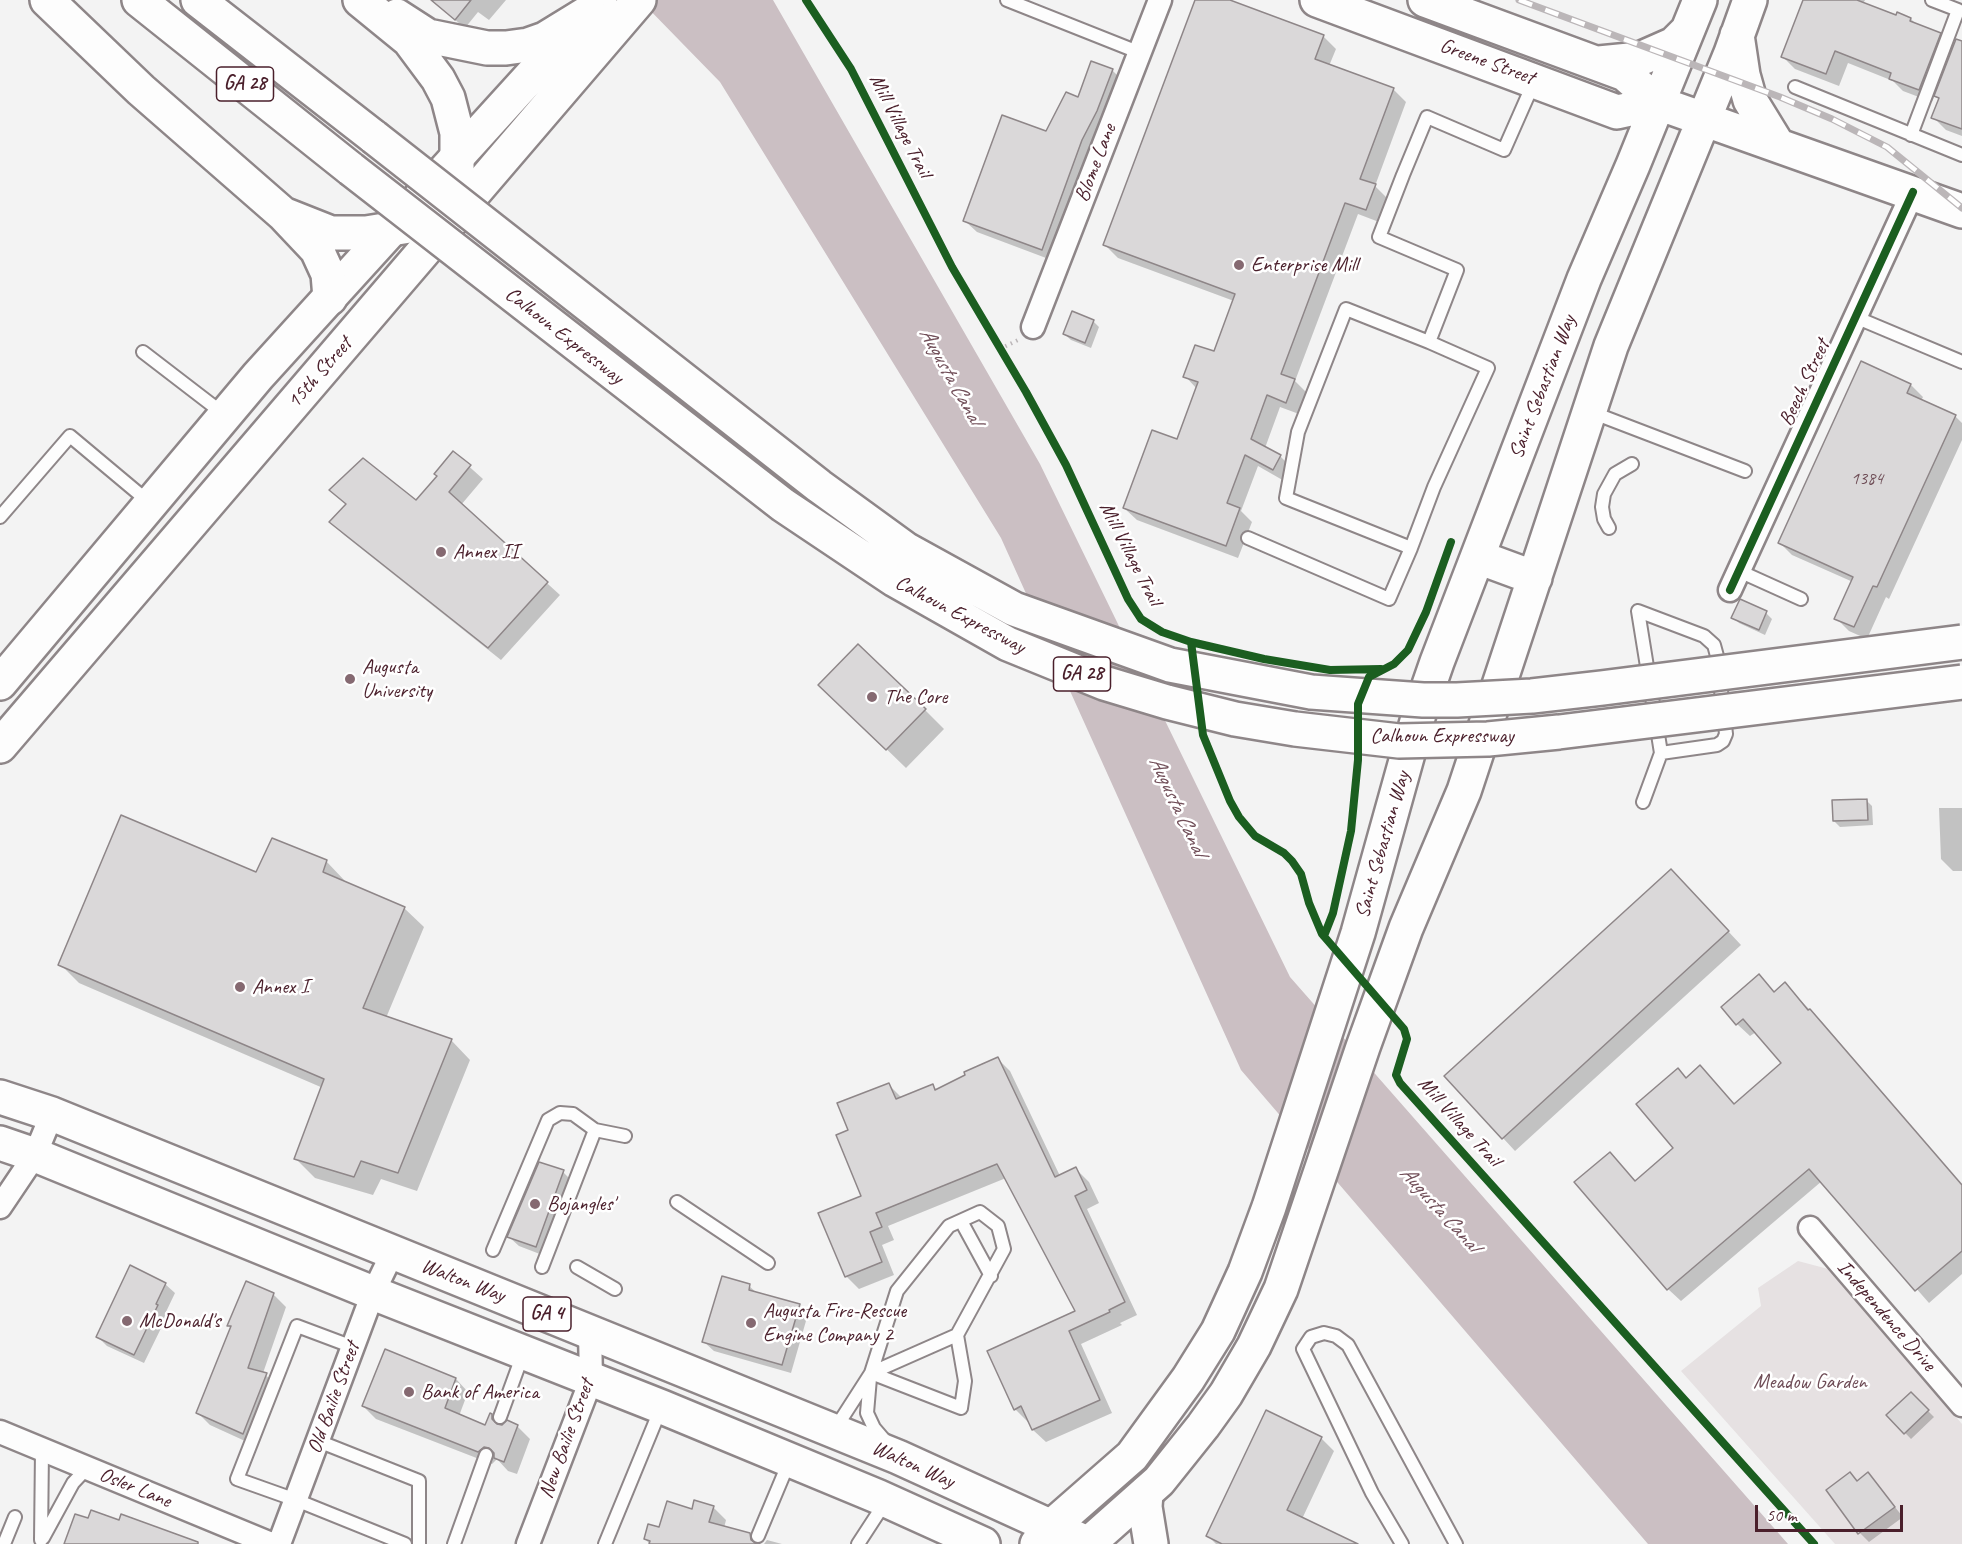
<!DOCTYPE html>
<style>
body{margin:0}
#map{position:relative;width:1962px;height:1544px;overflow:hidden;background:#f3f3f3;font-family:Caveat,sans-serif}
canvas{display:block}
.scale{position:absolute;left:1755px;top:1505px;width:148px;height:27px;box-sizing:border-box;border:3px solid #4a1f2b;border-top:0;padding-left:8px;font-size:18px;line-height:21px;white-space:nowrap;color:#4a1f2b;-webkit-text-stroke:4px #fff;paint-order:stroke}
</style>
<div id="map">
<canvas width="1962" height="1544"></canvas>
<div class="scale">50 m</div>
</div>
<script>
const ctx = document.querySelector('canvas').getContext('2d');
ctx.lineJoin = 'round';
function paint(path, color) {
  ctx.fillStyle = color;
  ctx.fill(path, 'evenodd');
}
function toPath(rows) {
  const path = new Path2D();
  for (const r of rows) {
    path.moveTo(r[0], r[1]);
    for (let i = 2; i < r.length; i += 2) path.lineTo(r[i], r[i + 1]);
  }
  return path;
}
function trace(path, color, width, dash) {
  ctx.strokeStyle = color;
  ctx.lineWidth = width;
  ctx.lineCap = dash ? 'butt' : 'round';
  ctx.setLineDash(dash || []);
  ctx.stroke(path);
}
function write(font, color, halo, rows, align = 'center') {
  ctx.font = font + ' Caveat,sans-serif';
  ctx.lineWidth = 5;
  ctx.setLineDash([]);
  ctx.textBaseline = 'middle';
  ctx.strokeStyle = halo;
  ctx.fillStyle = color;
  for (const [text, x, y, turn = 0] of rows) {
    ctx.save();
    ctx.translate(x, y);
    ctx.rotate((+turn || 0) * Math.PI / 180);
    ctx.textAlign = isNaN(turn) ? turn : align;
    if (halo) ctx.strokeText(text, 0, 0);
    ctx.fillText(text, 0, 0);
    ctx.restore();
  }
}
paint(toPath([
 [1798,1261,1832,1270,1962,1424,1962,1544,1835,1544,1681,1371,1761,1306,1758,1288]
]), '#e6e1e2');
paint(toPath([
 [640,0,773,0,1040,464,1290,977,1788,1544,1648,1544,1241,1070,1001,538,720,82]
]), '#cbbfc3');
paint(toPath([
 [431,0,506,0,489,20,478,12,465,28],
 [1196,0,1226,0,1323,36,1336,49,1329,66,1393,89,1406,102,1375,186,1387,198,1379,222,1358,214,1295,381,1307,393,1299,414,1280,407,1265,448,1280,456,1293,469,1286,482,1258,466,1241,511,1252,522,1238,558,1137,520,1124,508,1178,441,1197,389,1185,376,1215,353,1234,301,1118,258,1105,245],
 [1805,0,1865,0,1863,4,1897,17,1911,19,1917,25,1940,34,1954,48,1962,40,1962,136,1946,130,1933,117,1940,100,1935,95,1932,102,1903,91,1893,81,1848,63,1839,86,1795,69,1782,56],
 [1112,70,1124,82,1054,261,977,232,965,221,1078,99],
 [1093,321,1099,327,1091,348,1071,340,1064,334],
 [1911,385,1923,397,1921,401,1955,416,1962,423,1962,440,1889,599,1886,597,1867,639,1849,631,1836,618,1853,582,1792,555,1779,542],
 [454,453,483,479,461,505,560,595,501,660,344,535,331,522,416,502,439,477],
 [1740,601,1766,613,1772,619,1765,635,1739,623,1733,617],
 [840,704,925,710,944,729,906,768],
 [1866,800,1872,806,1873,825,1840,827,1834,821],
 [1939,808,1962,808,1962,871,1953,871,1941,859],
 [326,861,345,881,344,883,404,908,424,927,386,1018,451,1040,470,1060,417,1191,381,1179,373,1195,315,1178,296,1159,323,1088,79,983,60,964,256,874],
 [1684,884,1741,945,1515,1151,1503,1138],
 [1759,976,1775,993,1797,997,1823,1023,1962,1185,1962,1274,1929,1303,1822,1181,1681,1301,1668,1289,1636,1182,1675,1148,1686,1079,1735,1105,1783,1064,1756,1032,1750,1036,1737,1024],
 [998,1059,1010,1071,1060,1176,1076,1169,1089,1182,1099,1203,1087,1209,1137,1315,1120,1323,1122,1325,1081,1344,1112,1413,1046,1442,1033,1430,1029,1421,1028,1422,1015,1409,1078,1312,1006,1178,888,1226,894,1240,882,1245,894,1275,859,1289,846,1276,863,1197,850,1131,888,1084,902,1098,933,1086,938,1091],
 [563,1172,572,1181,545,1256,519,1246,509,1237],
 [165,1284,175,1293,165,1314,167,1316,144,1363,107,1346,98,1337],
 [749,1286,757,1293,799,1305,808,1314,791,1373,714,1351,704,1342],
 [273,1294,286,1307,263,1373,279,1387,256,1446,210,1425,198,1413,232,1329,228,1325],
 [456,1379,468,1392,459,1416,486,1427,491,1415,503,1426,517,1426,530,1439,517,1474,508,1471,497,1459,492,1464,376,1419,363,1406],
 [1911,1394,1934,1417,1911,1439,1888,1415],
 [1321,1438,1334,1451,1302,1519,1355,1544,1216,1544,1208,1536],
 [1850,1474,1858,1482,1868,1474,1903,1517,1869,1542,1860,1533,1828,1490],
 [713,1507,726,1520,724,1528,749,1535,759,1544,650,1544,645,1539,693,1510],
 [767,1540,782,1544,764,1544]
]), '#0003');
const building = toPath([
 [431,0,471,0,455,20,431,0],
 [1195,0,1230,0,1324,35,1315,59,1394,88,1360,179,1376,184,1366,210,1345,203,1281,374,1295,379,1286,403,1267,395,1251,439,1281,455,1273,470,1245,455,1227,503,1240,508,1226,546,1123,508,1152,430,1177,439,1198,382,1183,377,1195,345,1214,351,1235,294,1103,245,1195,0],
 [1803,0,1857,0,1896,15,1897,12,1911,18,1910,21,1941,33,1919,90,1889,79,1891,73,1835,51,1826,74,1781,57,1803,0],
 [1956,39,1962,41,1962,129,1931,118,1939,98,1934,96,1956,39],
 [1091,61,1113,69,1097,111,1082,140,1042,250,963,221,1002,115,1046,131,1066,92,1078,97,1091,61],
 [1072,311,1094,320,1085,343,1063,334,1072,311],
 [1861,361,1911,384,1907,393,1956,415,1877,587,1873,586,1854,627,1834,619,1853,577,1778,543,1861,361],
 [453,451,471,465,449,492,548,582,488,648,329,522,346,504,329,490,363,458,416,500,437,476,434,474,453,451],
 [1740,599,1767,611,1759,630,1731,618,1740,599],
 [858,644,926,709,886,750,818,685,858,644],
 [1867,799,1868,820,1833,821,1832,800,1867,799],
 [121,815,256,872,272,838,327,860,323,872,405,907,363,1008,452,1039,398,1173,361,1161,354,1177,294,1159,324,1079,58,965,121,815],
 [1671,869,1729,931,1502,1139,1444,1076,1671,869],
 [1759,974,1774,992,1785,982,1808,1010,1810,1009,1962,1185,1962,1251,1915,1291,1809,1169,1667,1290,1574,1182,1610,1152,1635,1181,1673,1148,1636,1104,1678,1068,1686,1078,1700,1065,1734,1104,1781,1063,1743,1019,1736,1025,1721,1007,1759,974],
 [998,1057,1055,1177,1076,1167,1087,1190,1075,1196,1125,1302,1109,1310,1110,1312,1069,1331,1100,1400,1032,1430,1021,1406,1014,1410,987,1351,1075,1311,997,1164,876,1213,882,1227,870,1232,882,1262,845,1277,818,1213,861,1196,836,1135,848,1130,837,1103,889,1083,896,1099,933,1084,935,1090,965,1075,964,1072,998,1057],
 [539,1162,564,1170,536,1247,507,1237,539,1162],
 [130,1265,166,1283,156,1304,158,1305,134,1355,96,1337,130,1265],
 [722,1276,750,1284,749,1290,800,1304,782,1365,702,1342,722,1276],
 [246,1281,274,1293,248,1368,267,1373,243,1434,196,1413,231,1326,227,1326,246,1281],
 [385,1349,456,1378,445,1408,485,1425,490,1413,492,1414,492,1419,497,1424,502,1425,507,1420,518,1425,504,1462,494,1458,494,1453,489,1448,484,1447,478,1452,362,1406,385,1349],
 [1911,1392,1929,1410,1904,1434,1886,1415,1911,1392],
 [1266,1410,1322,1437,1287,1510,1358,1544,1222,1544,1206,1536,1266,1410],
 [1850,1472,1857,1481,1868,1472,1895,1507,1858,1534,1826,1490,1850,1472],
 [694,1500,714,1506,709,1522,750,1533,751,1540,757,1544,649,1544,650,1541,644,1539,648,1524,659,1527,667,1501,692,1509,694,1500],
 [91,1510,119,1520,121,1514,198,1542,198,1544,64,1544,75,1514,88,1518,91,1510]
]);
paint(building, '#dad8d9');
trace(building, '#8e8688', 1.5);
const service = toPath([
 [1007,0,1138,52],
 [1795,87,1962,155],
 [1911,135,1958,10,1932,0],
 [1855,317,1962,362],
 [1429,342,1457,270,1379,237,1403,175,1427,117,1504,150,1534,82],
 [143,352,225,415],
 [1591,412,1745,471],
 [0,517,70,436,150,503],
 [1609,528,1604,519,1602,507,1604,494,1615,474,1632,464],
 [1248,538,1389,599,1411,548,1434,487,1488,368,1429,342,1346,309,1298,432,1286,498,1411,548],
 [1739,571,1801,599],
 [1643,802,1661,753,1638,611,1704,636,1714,645,1717,656,1726,734,1723,741,1717,745,1661,753],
 [595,1130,625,1136],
 [677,1202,768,1263],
 [961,1221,991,1276],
 [493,1250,548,1120,560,1113,573,1114,595,1130,542,1267],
 [577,1267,615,1289],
 [353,1347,297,1326,237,1479,296,1500,405,1544],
 [871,1373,961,1408,965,1381,957,1335],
 [870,1378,867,1413,874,1428,886,1442],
 [500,1417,523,1354],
 [835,1429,871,1373,897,1291,949,1226,980,1212,998,1226,1004,1249,957,1335,871,1373],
 [318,1441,419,1481,419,1544],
 [758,1536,789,1462],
 [43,1538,73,1483,87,1468],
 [41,1540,42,1450],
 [4,1544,15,1517],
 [454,1544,486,1455],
 [605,1544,661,1408],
 [858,1544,886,1501],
 [1402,1544,1372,1493,1303,1349,1311,1337,1324,1333,1336,1336,1348,1345,1456,1544]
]);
const minor = toPath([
 [1033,327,1160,0],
 [1730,590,1913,192],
 [0,1207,35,1155,52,1114],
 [1810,1228,1962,1405],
 [0,1432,271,1544],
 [279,1544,373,1293,392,1254],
 [528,1544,591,1380,590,1331]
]);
const secondary = toPath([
 [1317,0,1617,112,1658,103],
 [1425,0,1625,74,1658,103,1962,211],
 [1737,35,1743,75,1750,100,1777,144],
 [1599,63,1640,59,1674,44,1687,31],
 [1478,557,1535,578],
 [1037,1544,1051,1527,1132,1456,1188,1379,1218,1331,1245,1272,1269,1207,1358,933,1419,714,1437,662,1584,279,1633,165,1700,0],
 [1088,1544,1159,1481,1203,1426,1226,1394,1254,1346,1281,1289,1363,1047,1406,928,1464,791,1611,346,1731,53,1750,0]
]);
const primary = toPath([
 [0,683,258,376,600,0],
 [0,746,639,0],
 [0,1097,52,1114,898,1457,1089,1544],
 [0,1143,35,1155,373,1293,662,1407,879,1497,983,1544],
 [1146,1493,1145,1507,1151,1544]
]);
const motorway = toPath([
 [47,0,141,90,283,214,317,250,328,274,330,298],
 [139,0,351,169],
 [198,0,374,137],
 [397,16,428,36,487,48,506,48,528,45,545,39,589,12],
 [283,214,331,233,366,233,453,219,457,183,457,133,448,98,438,79,409,40,360,0]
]);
trace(service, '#8e8688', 16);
trace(minor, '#8e8688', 27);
trace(secondary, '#8e8688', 38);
trace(primary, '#8e8688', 38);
trace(motorway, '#8e8688', 38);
trace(toPath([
 [1000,349,1018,340]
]), '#bbb6b8', 4, [1.5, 4.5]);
trace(service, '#fdfdfd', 12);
trace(minor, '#fdfdfd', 22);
trace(secondary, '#fdfdfd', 33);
trace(primary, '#fdfdfd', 33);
trace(motorway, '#fdfdfd', 33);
const rail = toPath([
 [1519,0,1780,97,1832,119,1887,147,1962,208]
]);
trace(rail, '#bbb6b8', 7);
trace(rail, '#fff', 4.5, [14]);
const motorwayBridge = toPath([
 [374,137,819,486,907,550,1014,609,1170,665,1311,692,1423,700,1457,700,1532,696,1602,688,1962,642],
 [351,169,783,505,895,580,1008,644,1104,683,1167,702,1235,719,1295,729,1399,741,1488,739,1559,732,1962,682]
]);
trace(motorwayBridge, '#8e8688', 38, []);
trace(motorwayBridge, '#fdfdfd', 33);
trace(toPath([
 [806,0,851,69,952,267,1026,392,1066,465,1128,599,1141,619,1162,632,1191,642,1203,735,1230,801,1239,817,1255,836,1284,853,1292,861,1301,874,1309,903,1322,934,1404,1029,1407,1039,1396,1075,1400,1083,1814,1544],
 [1730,590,1913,192],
 [1191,642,1264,659,1330,670,1381,669],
 [1324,936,1333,913,1351,831,1358,760,1358,704,1369,677,1394,664,1408,650,1426,612,1451,542]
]), '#1b5e20', 8);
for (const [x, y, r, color] of [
 [1239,265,6,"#856971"],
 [441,552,6,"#856971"],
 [350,679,6,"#856971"],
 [872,697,6,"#856971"],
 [240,987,6,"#856971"],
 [535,1204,6,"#856971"],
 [127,1321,6,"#856971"],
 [751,1323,6,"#856971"],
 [409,1392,6,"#856971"]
]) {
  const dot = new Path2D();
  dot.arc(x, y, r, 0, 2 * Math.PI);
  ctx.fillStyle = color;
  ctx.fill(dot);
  trace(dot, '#fff', 2);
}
write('18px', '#6e4d56', null, [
 ["1384",1867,479]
]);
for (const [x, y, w] of [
 [245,84,57],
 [1082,674,57],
 [547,1314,48]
]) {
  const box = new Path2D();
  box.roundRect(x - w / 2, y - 17, w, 34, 4.5);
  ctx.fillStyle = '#fff';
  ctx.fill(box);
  trace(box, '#4a1f2b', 1.5);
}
write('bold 20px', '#4a1f2b', null, [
 ["GA 28",245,84],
 ["GA 28",1082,674],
 ["GA 4",547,1314]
]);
write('21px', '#4a1f2b', '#fff', [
 ["Greene Street",1487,62,20],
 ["Mill Village Trail",900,126,63],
 ["Blome Lane",1096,163,-69],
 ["Calhoun Expressway",564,336,38],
 ["15th Street",320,373,-49],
 ["Beech Street",1805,383,-65],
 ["Saint Sebastian Way",1543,387,-69],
 ["Mill Village Trail",1130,554,63],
 ["Calhoun Expressway",960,615,28],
 ["Calhoun Expressway",1442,736],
 ["Saint Sebastian Way",1383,845,-74],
 ["Mill Village Trail",1459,1122,48],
 ["Walton Way",463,1281,21],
 ["Independence Drive",1886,1316,49],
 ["Old Bailie Street",334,1398,-70],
 ["New Bailie Street",567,1439,-70],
 ["Walton Way",913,1465,24],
 ["Osler Lane",135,1488,22]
]);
write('21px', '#4a1f2b', '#fff', [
 ["Enterprise Mill",1251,265],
 ["Annex II",453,552],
 ["Augusta",362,667],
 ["University",362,691],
 ["The Core",884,697],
 ["Annex I",252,987],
 ["Bojangles'",547,1204],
 ["Augusta Fire-Rescue",763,1311],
 ["Engine Company 2",763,1335],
 ["McDonald's",139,1321],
 ["Bank of America",421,1392]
], 'left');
write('21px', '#6e4c56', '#fff', [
 ["Meadow Garden",1810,1382]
]);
write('italic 22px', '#714f59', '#fff', [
 ["Augusta Canal",950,376,61],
 ["Augusta Canal",1177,806,65],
 ["Augusta Canal",1439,1209,48]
]);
</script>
